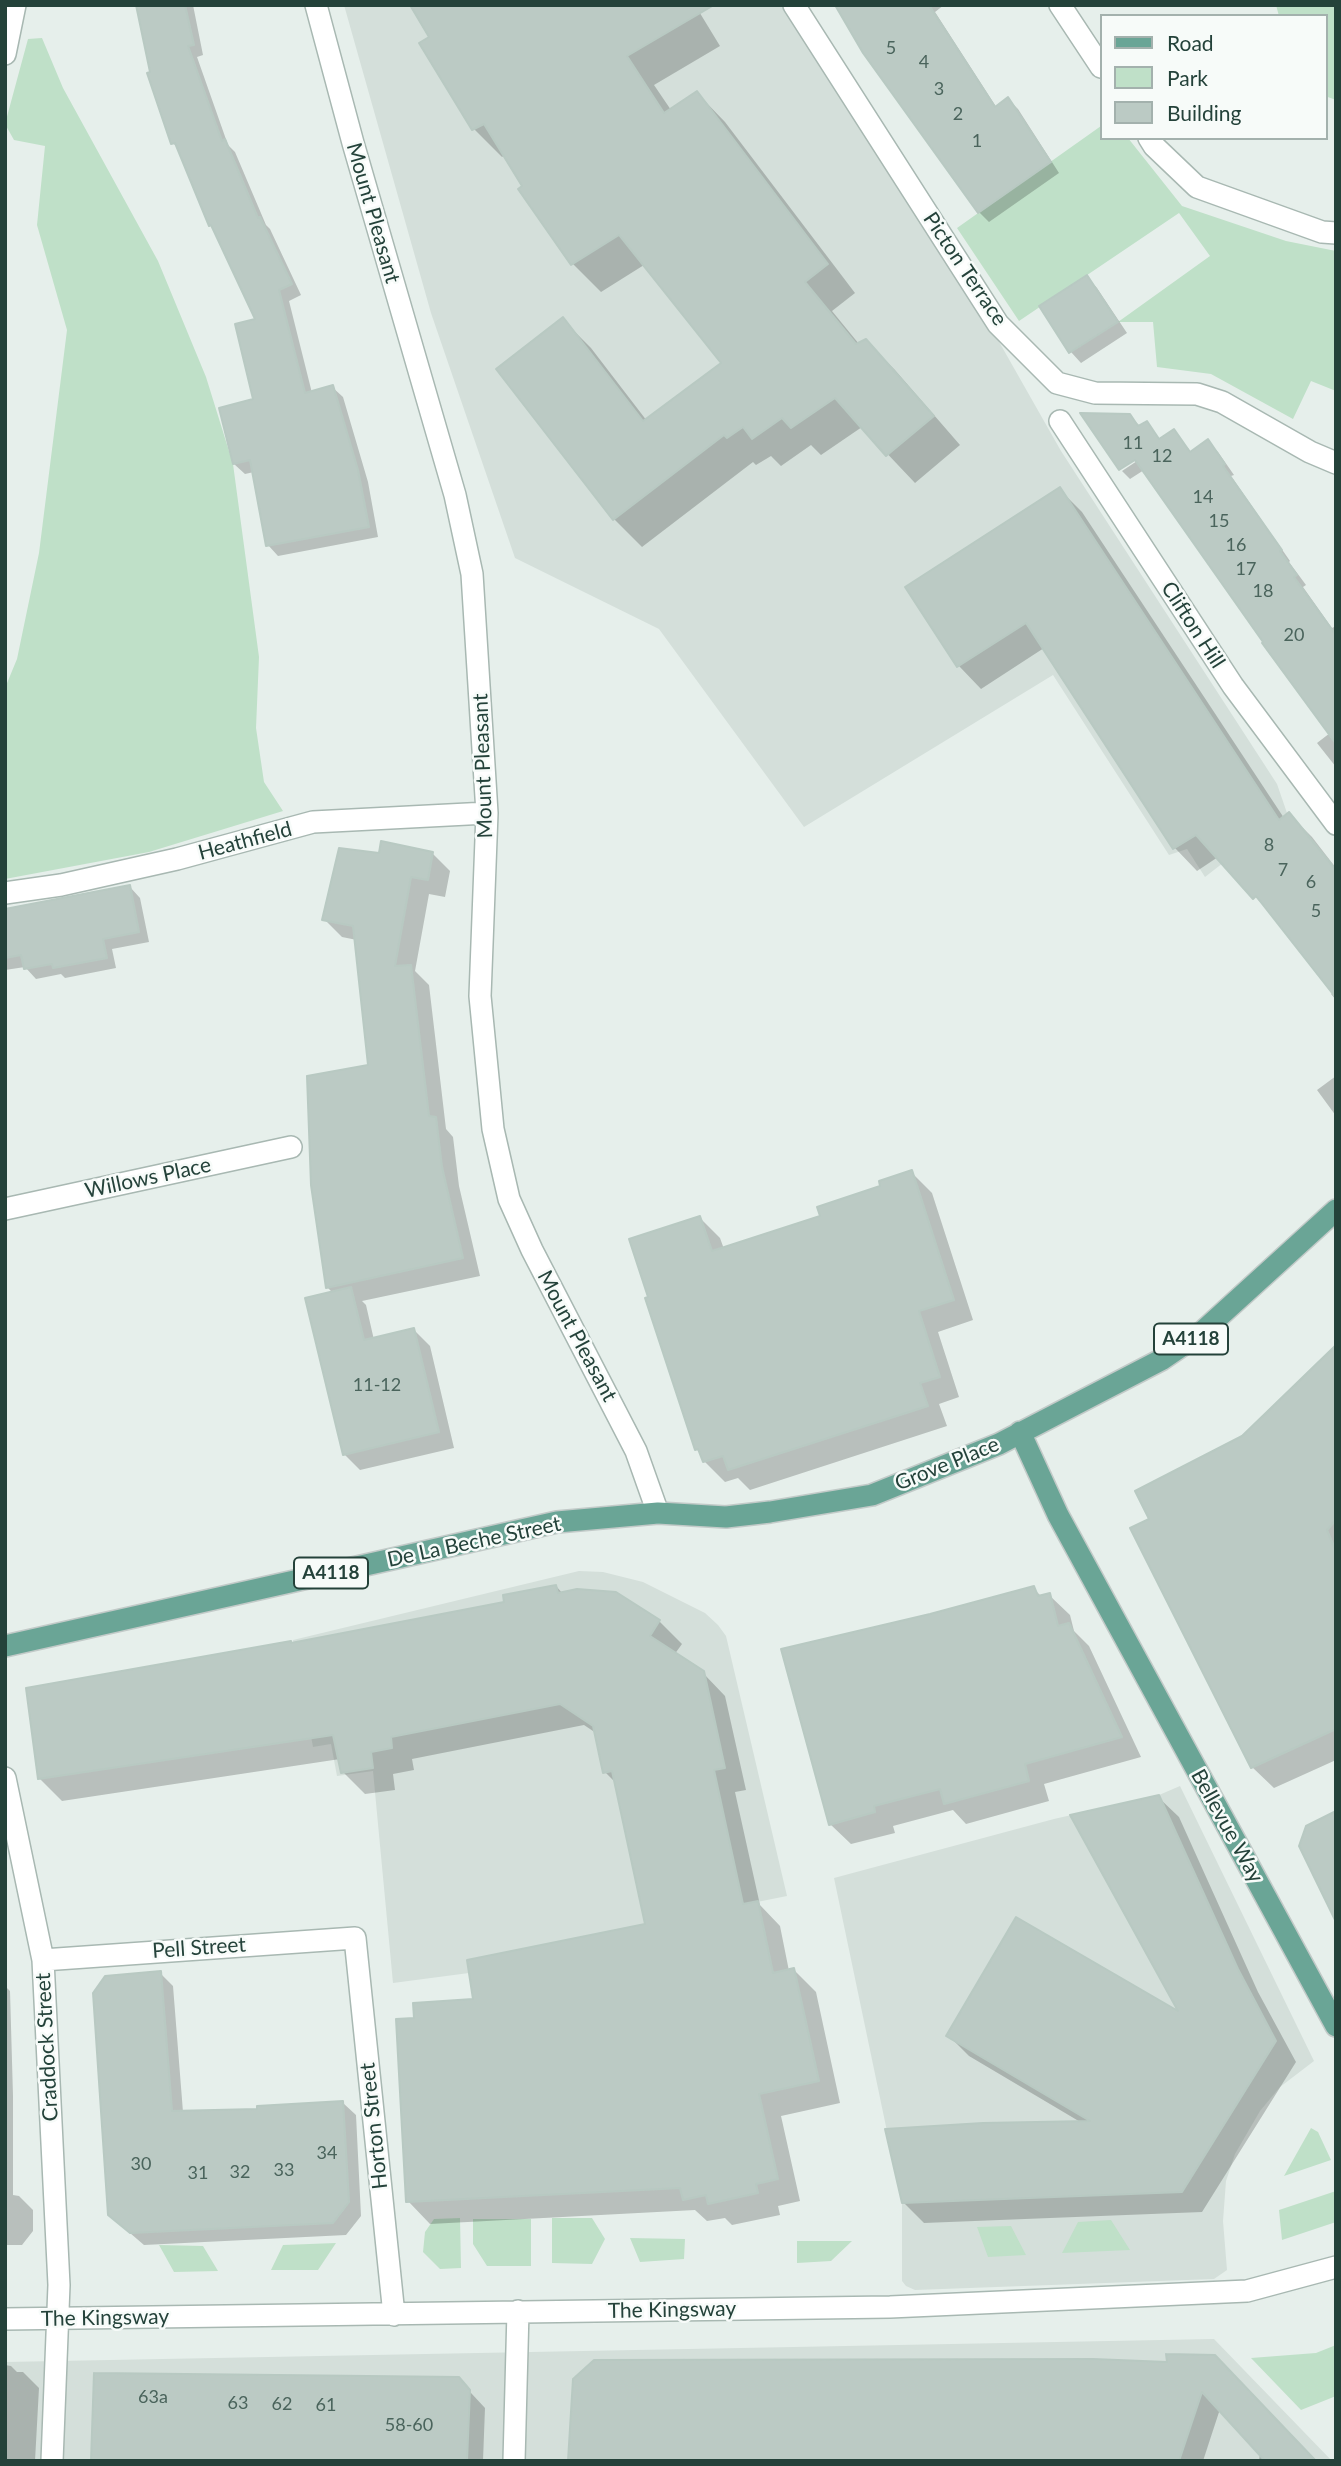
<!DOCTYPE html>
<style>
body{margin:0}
#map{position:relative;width:1341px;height:2466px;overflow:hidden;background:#e6efeb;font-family:Lato,sans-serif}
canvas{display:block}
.frame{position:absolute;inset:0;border:7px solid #24423a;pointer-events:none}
.legend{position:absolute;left:1100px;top:14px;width:228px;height:126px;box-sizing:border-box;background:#f7fbf9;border:2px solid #a3b1ad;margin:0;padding:9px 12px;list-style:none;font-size:21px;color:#24423a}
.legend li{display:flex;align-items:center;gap:14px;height:35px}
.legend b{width:35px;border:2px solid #a3b1ad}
</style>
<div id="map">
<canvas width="1341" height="2466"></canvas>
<div class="frame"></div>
<ul class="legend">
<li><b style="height:9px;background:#6aa596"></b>Road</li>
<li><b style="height:19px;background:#bfe0c8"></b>Park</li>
<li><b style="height:19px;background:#bbcac4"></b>Building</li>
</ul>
</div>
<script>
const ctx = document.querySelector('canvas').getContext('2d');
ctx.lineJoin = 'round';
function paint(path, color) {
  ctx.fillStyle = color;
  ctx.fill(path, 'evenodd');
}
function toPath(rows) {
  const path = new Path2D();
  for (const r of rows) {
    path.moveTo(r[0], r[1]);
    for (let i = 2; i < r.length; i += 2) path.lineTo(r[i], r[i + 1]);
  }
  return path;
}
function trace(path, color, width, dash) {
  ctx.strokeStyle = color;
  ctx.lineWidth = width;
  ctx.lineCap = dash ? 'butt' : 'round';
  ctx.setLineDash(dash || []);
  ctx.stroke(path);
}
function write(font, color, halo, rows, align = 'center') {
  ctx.font = font + ' Lato,sans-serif';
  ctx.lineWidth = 5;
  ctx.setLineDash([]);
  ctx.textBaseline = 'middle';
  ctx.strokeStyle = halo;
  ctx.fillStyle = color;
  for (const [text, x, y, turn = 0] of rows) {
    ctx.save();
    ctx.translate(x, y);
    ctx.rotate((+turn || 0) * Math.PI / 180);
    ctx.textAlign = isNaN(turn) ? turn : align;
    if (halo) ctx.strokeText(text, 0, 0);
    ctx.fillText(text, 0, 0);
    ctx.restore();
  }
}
paint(toPath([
 [344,5,808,5,1061,451,1277,784,1287,813,1205,877,1187,849,1169,855,1053,675,804,827,659,629,515,558,431,313],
 [579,1571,603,1572,643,1582,705,1613,718,1625,726,1636,787,1896,467,1960,469,1973,393,1983,373,1771,337,1776,331,1744,313,1747,293,1640],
 [1180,1786,1314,2061,1280,2087,1260,2111,1235,2154,1226,2181,1223,2221,1227,2270,1214,2279,915,2290,906,2286,902,2281,902,2203,834,1878,1054,1819,1159,1795],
 [1214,2339,1332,2461,5,2461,5,2362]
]), '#d4dfda');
paint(toPath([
 [1276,5,1336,5,1336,100,1325,96,1325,16,1279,16],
 [42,38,63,88,158,261,206,377,233,464,259,657,256,728,264,782,283,811,149,852,5,879,5,688,17,659,39,553,67,330,37,225,45,146,14,140,5,124,28,39],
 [1101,126,1101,138,1128,138,1182,206,1286,241,1336,251,1336,391,1311,381,1293,419,1211,374,1157,367,1153,322,1118,322,1210,256,1179,213,1019,321,957,228],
 [1311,2128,1318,2132,1331,2160,1284,2176],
 [1336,2191,1336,2222,1282,2240,1279,2210],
 [460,2218,461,2268,440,2269,423,2252,425,2232,434,2219],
 [552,2218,592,2218,605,2239,592,2264,552,2263],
 [473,2219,531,2219,531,2266,487,2266,473,2244],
 [1111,2220,1130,2250,1062,2253,1078,2222],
 [1011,2226,1026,2255,988,2257,977,2227],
 [630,2238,685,2239,684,2259,640,2262],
 [797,2241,852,2241,831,2261,797,2263],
 [336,2243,318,2270,271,2270,283,2245],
 [159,2245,203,2246,218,2271,174,2272],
 [1336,2345,1336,2396,1301,2410,1251,2358,1316,2353]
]), '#bfe0c8');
paint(toPath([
 [138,5,193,5,203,55,197,57,228,145,235,152,266,225,270,229,301,295,289,301,312,393,332,387,343,397,368,482,378,537,278,556,268,545,254,472,245,474,234,464,256,401,257,320,215,230,210,225,180,150,173,143,152,73],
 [695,5,720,46,654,85,671,110,697,93,725,122,855,293,832,311,859,344,865,341,894,369,960,445,915,483,862,427,821,455,811,445,781,466,771,456,756,465,753,462,642,547,614,519,563,320,591,348,647,421,724,363,644,265,601,292,573,264,505,155,502,157,474,129,422,44],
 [839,5,944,5,935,12,997,108,1008,99,1018,109,1059,173,989,222,979,212],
 [1087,277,1097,288,1127,333,1081,363,1071,352,1041,307],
 [1129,415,1141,427,1146,423,1161,440,1174,431,1192,453,1208,442,1218,452,1234,475,1231,476,1290,561,1289,562,1306,585,1303,587,1332,628,1336,626,1336,767,1317,743,1330,733,1144,470,1130,479,1122,471,1143,457],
 [1059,489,1082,512,1284,818,1289,814,1312,837,1336,868,1336,1000,1331,994,1334,992,1277,920,1218,857,1197,871,1175,848,1044,648,981,689,959,666,908,587],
 [432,853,450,871,445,897,429,894,415,971,429,985,446,1129,453,1137,459,1186,480,1276,362,1301,366,1305,374,1340,414,1330,430,1346,454,1448,360,1470,344,1454,333,1293,327,1287,370,1066,357,940,342,937,324,919,380,855],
 [130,887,140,898,149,942,112,949,116,968,65,978,61,974,36,979,25,967,5,970,5,910],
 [1336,1076,1336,1116,1317,1090],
 [911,1172,932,1193,973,1320,938,1332,959,1397,939,1404,947,1426,750,1490,738,1478,725,1482,704,1461,697,1449,700,1218,720,1238,724,1249,822,1217],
 [1336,1348,1336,1760,1274,1788,1252,1767,1151,1520,1243,1437],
 [556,1586,563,1594,659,1621,682,1644,674,1655,703,1673,725,1696,746,1790,735,1792,760,1905,780,1926,789,1971,794,1970,816,1992,840,2103,781,2116,800,2201,778,2206,780,2215,732,2225,725,2218,707,2221,695,2210,430,2224,408,2201,416,2020,475,2001,647,1925,616,1783,605,1772,596,1733,584,1725,412,1759,414,1770,393,1774,395,1790,365,1794,343,1772,340,1759,62,1801,39,1778,290,1643,506,1603],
 [1033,1588,1042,1597,1049,1595,1070,1615,1074,1631,1089,1646,1141,1757,1044,1784,1049,1801,966,1824,953,1810,893,1826,895,1833,851,1844,830,1824,931,1616],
 [1158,1797,1179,1817,1258,1992,1296,2062,1202,2212,924,2223,903,2202,1082,2123,969,2056,949,2036,1182,2015],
 [160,1973,173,1986,183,2112,259,2111,343,2103,356,2115,361,2216,346,2235,144,2245,123,2227],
 [5,1986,10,1991,13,2096,13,2195,19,2196,33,2210,33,2231,22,2245,5,2245],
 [5,2365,11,2366,17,2372,23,2372,39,2388,35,2461,5,2461],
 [1232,2375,1315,2461,1259,2461,1260,2453,1220,2409,1203,2461,570,2461],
 [458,2379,485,2408,483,2461,91,2461]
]), '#0003');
const building = toPath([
 [136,5,185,5,194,45,188,46,222,141,225,139,258,218,260,217,292,284,279,290,305,393,333,385,358,470,369,527,266,546,250,460,233,464,219,408,253,399,235,324,255,319,211,225,209,226,175,143,171,144,147,73,150,72,136,5],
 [410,5,714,5,627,56,664,113,697,91,828,264,805,282,856,344,866,339,934,416,886,456,835,398,791,428,782,418,752,439,743,427,727,438,724,435,613,520,496,369,563,317,643,421,721,363,619,235,571,265,518,189,522,186,484,124,472,130,419,43,429,37,410,5],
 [835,5,929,5,995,107,1008,97,1051,162,978,213,863,53,835,5],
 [1087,275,1118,322,1069,353,1039,306,1087,275],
 [1080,413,1130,414,1138,426,1147,421,1159,439,1174,429,1190,452,1208,439,1225,464,1223,466,1282,550,1280,551,1297,575,1294,577,1336,635,1336,744,1262,643,1263,642,1135,460,1119,470,1080,413],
 [1060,487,1279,820,1289,812,1336,870,1336,998,1256,896,1253,899,1196,835,1173,849,1026,623,957,667,905,587,1060,487],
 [381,841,433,852,428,880,411,877,395,966,411,965,429,1116,436,1117,442,1167,463,1258,326,1288,311,1185,307,1076,368,1065,353,926,322,920,339,848,379,853,381,841],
 [130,885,139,932,103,939,107,958,53,968,52,964,24,969,21,955,5,958,5,909,130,885],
 [912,1170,954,1300,919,1311,940,1377,920,1383,928,1406,728,1470,723,1456,703,1462,698,1449,695,1450,645,1298,648,1297,629,1239,700,1216,712,1251,820,1216,817,1207,880,1186,879,1181,912,1170],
 [351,1287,364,1340,414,1328,439,1432,343,1455,305,1298,351,1287],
 [1336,1345,1336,1520,1327,1530,1336,1551,1336,1729,1251,1768,1130,1528,1149,1519,1135,1491,1242,1436,1336,1345],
 [556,1585,558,1593,577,1589,616,1592,660,1620,650,1636,704,1671,725,1768,714,1770,743,1904,758,1901,773,1973,794,1968,819,2081,759,2094,778,2179,756,2184,758,2193,708,2204,706,2195,683,2200,680,2188,406,2202,396,2019,414,2018,413,2003,473,1999,467,1960,645,1924,612,1771,603,1773,593,1726,560,1704,391,1737,392,1748,371,1752,373,1768,341,1773,333,1735,38,1779,26,1688,291,1641,291,1643,504,1602,503,1595,556,1585],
 [1034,1586,1038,1596,1050,1593,1058,1626,1069,1623,1122,1737,1025,1764,1029,1781,944,1804,940,1789,874,1806,875,1812,829,1825,781,1649,930,1614,1034,1586],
 [1159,1795,1238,1969,1276,2041,1182,2192,902,2203,885,2129,983,2123,1090,2121,946,2036,1016,1917,1178,2011,1070,1815,1159,1795],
 [1336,1811,1336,1922,1299,1846,1306,1826,1336,1811],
 [161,1971,172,2111,257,2109,257,2106,343,2101,349,2202,333,2223,130,2233,108,2215,93,1993,105,1976,161,1971],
 [1166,2354,1215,2355,1316,2461,1265,2461,1202,2392,1179,2461,568,2461,573,2379,594,2360,1093,2359,1167,2362,1166,2354],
 [94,2373,459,2377,470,2390,467,2461,91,2461,94,2373]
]);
paint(building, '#bbcac4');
trace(building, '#b8c9c2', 2);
const minor = toPath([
 [316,5,353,143,455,495,472,574,487,813,480,996,493,1129,509,1199,532,1250,636,1451,658,1513],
 [794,5,998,324,1057,383,1095,393,1197,394,1222,402,1310,452,1336,463],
 [1060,5,1101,67],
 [5,54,15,5],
 [1149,138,1154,146,1197,187,1322,232,1336,233],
 [1060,421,1233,686,1336,824],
 [5,893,61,885,177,859,313,822,487,813],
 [5,1209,291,1147],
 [5,1778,43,1960,59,2285,52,2461],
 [43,1960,355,1938,394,2315],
 [5,2319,890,2307,1247,2291,1336,2267],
 [514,2461,518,2311]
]);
const major = toPath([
 [1020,1432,1058,1515,1336,2026],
 [5,1646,557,1522,658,1513,726,1517,770,1512,872,1495,999,1444,1161,1360,1202,1332,1336,1210]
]);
trace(minor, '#a8b8b2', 24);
trace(major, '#c2cac8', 24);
trace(minor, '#fff', 21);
trace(major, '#6aa596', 21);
write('18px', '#4a645c', null, [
 ["5",891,48],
 ["4",924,62],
 ["3",939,89],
 ["2",958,114],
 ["1",977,141],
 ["11",1133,443],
 ["12",1162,456],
 ["14",1203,497],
 ["15",1219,521],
 ["16",1236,545],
 ["17",1246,569],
 ["18",1263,591],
 ["20",1294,635],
 ["8",1269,845],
 ["7",1283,870],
 ["6",1311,882],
 ["5",1316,911],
 ["11-12",377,1385],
 ["34",327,2153],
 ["30",141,2164],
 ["33",284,2170],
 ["32",240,2172],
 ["31",198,2173],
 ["63a",153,2397],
 ["63",238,2403],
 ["62",282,2404],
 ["61",326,2405],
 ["58-60",409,2425]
]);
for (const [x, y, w] of [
 [1191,1339,74],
 [331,1573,74]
]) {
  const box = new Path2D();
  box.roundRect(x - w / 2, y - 15.5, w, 31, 5);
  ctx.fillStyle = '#f7fbf9';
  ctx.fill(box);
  trace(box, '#24423a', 2);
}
write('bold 19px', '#24423a', null, [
 ["A4118",1191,1339],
 ["A4118",331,1573]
]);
write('21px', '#24423a', '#f7fbf9', [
 ["Mount Pleasant",373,213,74],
 ["Picton Terrace",965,269,56],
 ["Clifton Hill",1193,625,57],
 ["Mount Pleasant",483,766,-92],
 ["Heathfield",245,841,-15],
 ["Willows Place",148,1178,-12],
 ["Mount Pleasant",577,1336,62],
 ["Grove Place",947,1464,-22],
 ["De La Beche Street",474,1542,-12],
 ["Bellevue Way",1227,1826,61],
 ["Pell Street",199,1948,-4],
 ["Craddock Street",47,2047,-93],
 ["Horton Street",374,2126,-96],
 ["The Kingsway",672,2310,-1],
 ["The Kingsway",105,2318,-1]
]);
</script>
